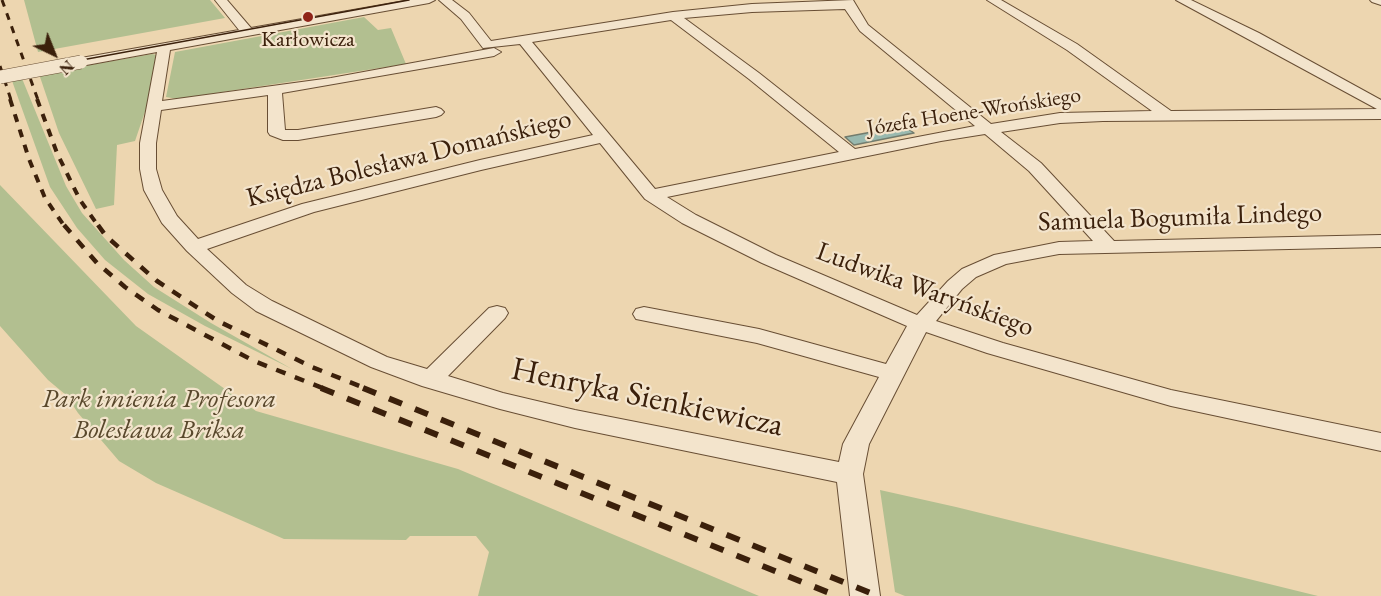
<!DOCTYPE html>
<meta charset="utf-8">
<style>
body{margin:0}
#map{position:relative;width:1381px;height:596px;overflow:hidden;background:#edd6b0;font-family:"EB Garamond",serif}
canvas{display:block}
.north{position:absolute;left:24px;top:24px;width:60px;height:60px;-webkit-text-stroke:4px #f3e4cc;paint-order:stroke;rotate:137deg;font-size:16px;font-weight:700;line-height:24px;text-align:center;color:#3b200b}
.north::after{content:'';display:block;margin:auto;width:21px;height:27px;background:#3b200b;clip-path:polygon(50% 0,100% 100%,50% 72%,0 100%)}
</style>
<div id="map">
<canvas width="1381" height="596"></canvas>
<div class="north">N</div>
</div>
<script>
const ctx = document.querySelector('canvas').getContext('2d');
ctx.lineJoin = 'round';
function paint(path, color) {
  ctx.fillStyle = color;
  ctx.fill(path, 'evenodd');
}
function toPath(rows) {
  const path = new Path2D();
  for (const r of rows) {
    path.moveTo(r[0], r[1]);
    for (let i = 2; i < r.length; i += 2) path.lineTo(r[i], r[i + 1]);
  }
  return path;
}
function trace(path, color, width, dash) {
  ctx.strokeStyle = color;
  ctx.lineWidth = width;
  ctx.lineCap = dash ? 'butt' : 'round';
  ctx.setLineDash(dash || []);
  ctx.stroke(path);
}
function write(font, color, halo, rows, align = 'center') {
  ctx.font = font + ' "EB Garamond",serif';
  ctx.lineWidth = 4.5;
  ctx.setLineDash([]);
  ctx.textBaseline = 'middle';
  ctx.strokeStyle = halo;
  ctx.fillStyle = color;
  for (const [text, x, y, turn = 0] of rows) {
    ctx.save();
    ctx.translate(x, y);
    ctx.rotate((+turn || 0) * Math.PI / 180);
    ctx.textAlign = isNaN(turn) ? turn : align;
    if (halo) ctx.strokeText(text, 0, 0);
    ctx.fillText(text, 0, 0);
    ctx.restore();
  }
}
paint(toPath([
 [24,0,210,0,225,18,38,52],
 [364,17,378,30,391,28,406,64,177,99,166,97,175,52],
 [152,54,157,55,150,97,135,141,117,145,114,205,96,209,59,133,39,74],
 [21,76,66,186,82,213,124,260,154,287,211,323,292,369,205,326,148,294,105,260,77,228,50,187,11,78],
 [0,185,136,326,256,411,458,469,759,596,478,596,489,552,476,536,410,536,406,540,284,539,156,483,119,461,78,413,66,395,48,380,0,326],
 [880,490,956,507,1318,596,905,596,895,592]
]), '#b2bf90');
const water = toPath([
 [904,126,914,133,854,145,845,137,904,126]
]);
paint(water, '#99b9af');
trace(water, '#737c6d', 1.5);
const minor = toPath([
 [215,0,227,0,251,28,410,0,435,0,429,3,170,50,162,101,331,78,494,48,501,52,494,56,282,93,285,130,298,130,436,107,441,109,444,112,441,115,436,117,298,140,283,140,270,135,268,132,268,95,161,110,156,143,156,169,162,190,177,216,198,239,302,204,480,160,593,135,520,44,483,48,461,19,439,0,452,0,469,13,491,41,673,12,752,4,853,0,868,25,991,124,1060,113,1152,111,1067,50,987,0,1001,0,1077,44,1171,111,1377,109,1176,0,1191,0,1259,33,1381,100,1381,119,1103,121,1060,123,1001,132,1041,163,1114,241,1381,235,1381,247,1059,254,1006,264,976,277,962,289,936,321,1003,343,1171,390,1381,433,1381,451,1171,406,987,353,926,332,869,444,863,474,880,596,850,596,837,482,575,428,500,409,422,386,371,367,256,311,232,293,187,251,162,223,144,190,140,169,140,143,157,52,81,66,74,62,81,58,239,30,215,0],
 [845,9,860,31,975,126,855,149,759,73,684,18,752,12,845,9],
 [671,20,749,79,839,152,655,189,532,42,671,20],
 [985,134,1029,171,1093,241,1059,242,994,255,962,269,948,281,917,315,776,255,696,215,667,197,941,141,985,134],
 [600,143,645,199,682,223,762,263,907,326,886,364,759,329,644,307,636,309,633,314,636,319,757,343,879,377,843,444,839,462,575,410,503,393,448,376,505,318,508,313,505,308,497,306,489,308,427,369,387,357,272,301,246,285,207,249,314,212,481,170,600,143],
 [1370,0,1381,0,1381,5,1372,2,1370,0]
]);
trace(minor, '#684e34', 2);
paint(minor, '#f3e4cc');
trace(toPath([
 [0,75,409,0]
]), '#3b200b', 1.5);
trace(toPath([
 [2,0,38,100],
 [0,66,11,100]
]), '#3b200b', 3, [7, 7]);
trace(toPath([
 [10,99,29,159,45,198,65,227],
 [37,99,57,153,80,200,99,227]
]), '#3b200b', 4, [8, 8]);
trace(toPath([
 [64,225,97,263,125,287,158,310,254,361,325,389],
 [98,225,106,236,157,281,218,321,312,367,367,389]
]), '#3b200b', 4.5, [10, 10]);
trace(toPath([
 [321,388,837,596],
 [363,388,878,596]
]), '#3b200b', 6, [14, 14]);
const minorBridge = toPath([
 [0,77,81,62]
]);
trace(minorBridge, '#684e34', 14, []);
trace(minorBridge, '#f3e4cc', 13);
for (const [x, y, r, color] of [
 [308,17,6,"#8f2418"]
]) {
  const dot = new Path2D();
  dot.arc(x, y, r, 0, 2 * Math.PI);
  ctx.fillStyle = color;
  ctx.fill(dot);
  trace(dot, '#f3e4cc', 2);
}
write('22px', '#3b200b', '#f3e4cc', [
 ["Karłowicza",308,40]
]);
write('22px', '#3b200b', '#f3e4cc', [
 ["Józefa Hoene-Wrońskiego",974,112,-9]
]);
write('27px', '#3b200b', '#f3e4cc', [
 ["Księdza Bolesława Domańskiego",409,159,-14],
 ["Samuela Bogumiła Lindego",1180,218,-2],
 ["Ludwika Waryńskiego",925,290,20]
]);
write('italic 27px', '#59482c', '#f3e4cc', [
 ["Park imienia Profesora",159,400],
 ["Bolesława Briksa",159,431]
]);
write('33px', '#3b200b', '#f3e4cc', [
 ["Henryka Sienkiewicza",647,398,12]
]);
</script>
